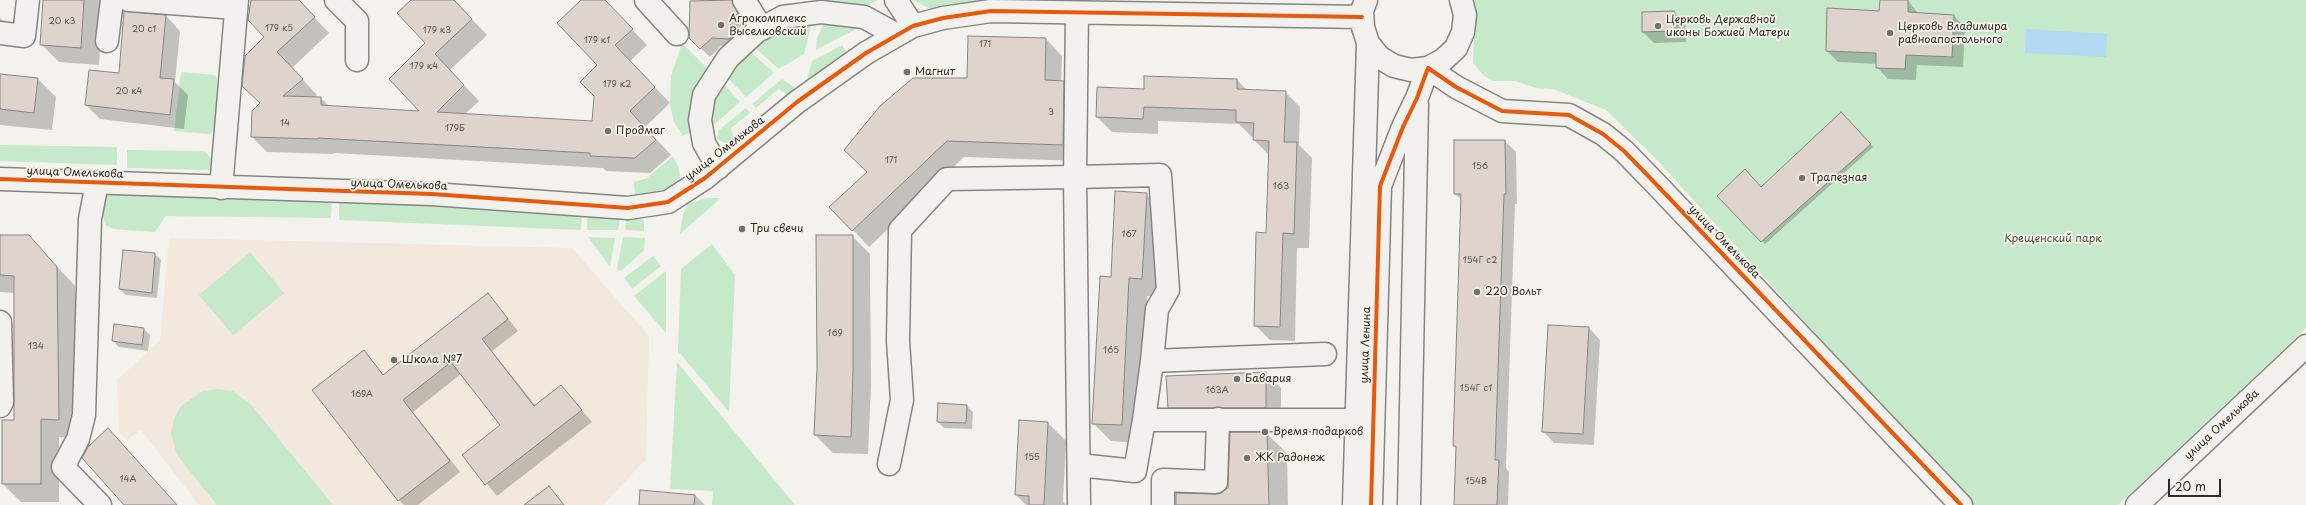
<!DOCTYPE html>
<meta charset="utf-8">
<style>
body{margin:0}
#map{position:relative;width:2306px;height:505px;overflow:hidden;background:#f4f2ec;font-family:"Playpen Sans",sans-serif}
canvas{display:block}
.scale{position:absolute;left:2168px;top:479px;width:53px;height:18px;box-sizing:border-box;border:2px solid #2b2b2b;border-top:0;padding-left:5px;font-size:12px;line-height:14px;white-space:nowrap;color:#2b2b2b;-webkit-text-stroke:3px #f7f3e8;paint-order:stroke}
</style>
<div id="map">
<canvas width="2306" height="505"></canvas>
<div class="scale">20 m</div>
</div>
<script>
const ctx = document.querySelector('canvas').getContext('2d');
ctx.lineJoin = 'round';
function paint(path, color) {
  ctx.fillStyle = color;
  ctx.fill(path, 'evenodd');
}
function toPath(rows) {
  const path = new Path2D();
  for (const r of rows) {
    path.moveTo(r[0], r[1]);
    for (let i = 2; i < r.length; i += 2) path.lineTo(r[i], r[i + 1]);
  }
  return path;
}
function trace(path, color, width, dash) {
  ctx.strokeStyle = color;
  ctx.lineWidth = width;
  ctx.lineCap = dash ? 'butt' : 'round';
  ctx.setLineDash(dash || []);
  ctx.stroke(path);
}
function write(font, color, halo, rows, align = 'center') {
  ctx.font = font + ' "Playpen Sans",sans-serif';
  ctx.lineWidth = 3.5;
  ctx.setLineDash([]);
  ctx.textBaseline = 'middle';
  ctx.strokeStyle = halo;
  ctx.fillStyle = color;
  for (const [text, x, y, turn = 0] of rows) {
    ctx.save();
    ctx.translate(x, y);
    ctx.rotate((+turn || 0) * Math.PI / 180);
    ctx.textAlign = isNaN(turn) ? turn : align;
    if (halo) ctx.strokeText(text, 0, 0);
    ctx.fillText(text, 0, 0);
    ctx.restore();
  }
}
paint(toPath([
 [169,238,572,248,649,336,646,459,603,505,199,505,141,430,127,440,119,432,117,380,160,340]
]), '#f3e8dd');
paint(toPath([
 [823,0,878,0,867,6,823,3],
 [912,0,978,0,974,4,933,10],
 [1470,0,2306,0,2306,328,2118,505,1972,505,1658,161,1606,110,1553,89,1536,88,1515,81,1493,81,1484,76,1473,63,1474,29],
 [812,22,804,54,779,69,755,48,773,32,791,24],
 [824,22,860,27,816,50,817,38],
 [682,43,707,68,695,94,691,113,691,131,683,136,674,122,670,105,671,76],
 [842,45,848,54,805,85,812,61],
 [751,52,774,73,746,97,726,76],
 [181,72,215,75,217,77,215,130,210,134,174,131],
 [782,79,795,88,792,98,779,89,756,108,752,104],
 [721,81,740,102,710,128,711,104],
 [746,108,750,113,731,128,735,144,725,143,717,139,719,130],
 [0,145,117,147,117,165,0,161],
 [127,150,204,151,211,158,212,165,209,170,127,168],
 [673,156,679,168,680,180,673,186,655,193,635,195,634,182,647,178],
 [106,195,332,198,331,218,166,216,155,232,113,229,105,225,103,215],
 [339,198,582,212,581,230,339,220],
 [707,198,721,198,680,234,683,215,688,203],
 [587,212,621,214,618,230,587,230],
 [627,214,644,220,644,231,625,230],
 [588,237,615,238,610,267],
 [623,237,645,238,644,250,621,271,617,269],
 [712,244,735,275,729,412,678,351,681,269],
 [250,252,284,293,233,335,199,295],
 [653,256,661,266,632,289,624,278],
 [666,271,666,333,634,296],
 [677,362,795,505,712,505,713,491,670,489],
 [218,389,233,391,251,405,333,505,217,505,177,455,171,434,174,419,181,406,203,391]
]), '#c5e9c9');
paint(toPath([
 [2026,29,2107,34,2106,57,2025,53]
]), '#b2daf2');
paint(toPath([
 [44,0,103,0,99,65,59,62,41,44],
 [252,0,298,0,329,33,292,68,317,95,314,98,321,98,330,107,422,112,427,44,412,0,453,0,487,35,450,70,479,101,465,114,593,122,598,65,583,0,604,0,647,45,630,61,670,103,645,127,671,155,650,173,606,171,603,168,334,153,333,154,267,152,252,137,261,103,265,37,249,20],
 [732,0,740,9,746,23,740,27,739,47,721,46,710,57,690,38,691,2],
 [734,8,737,8,741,19,739,19],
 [1881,0,1908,1,1919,14,1954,16,1965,27,1963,67,1917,65,1916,80,1888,79,1877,67,1877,64,1838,62,1827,51,1880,12],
 [1674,12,1685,23,1686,42,1654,43,1643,32],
 [166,16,180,31,175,82,188,95,184,129,100,119,86,105,119,74],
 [0,18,3,21,3,27,0,30],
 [1046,39,1062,56,1061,82,1080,98,1079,161,964,157,869,247,853,230,968,79],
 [0,75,38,79,56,97,52,130,0,125],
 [1237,80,1247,90,1285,92,1300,107,1299,145,1312,158,1309,248,1297,248,1295,341,1270,340,1255,325,1267,234,1269,155,1254,140,1255,137,1252,137,1239,124,1158,121,1158,134,1112,132,1097,117,1145,90],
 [1841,114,1873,147,1765,244,1719,196,1761,188],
 [1455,141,1505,141,1516,152,1517,204,1515,204,1506,468,1509,472,1508,505,1455,505,1457,449,1454,445,1462,200,1455,194],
 [1146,194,1164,212,1160,296,1147,296,1139,443,1111,441,1093,423,1111,278],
 [0,236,29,236,75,286,76,437,59,437,59,502,21,502,3,484,3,421,15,421,15,293,0,292],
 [852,236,870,254,871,387,868,454,833,453,815,435],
 [124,251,155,254,161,260,157,298,126,295,120,289],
 [488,294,518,331,492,351,536,406,561,386,592,422,497,496,463,455,501,426,461,374,413,412,460,472,418,505,404,505,399,500,364,351,384,375],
 [115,325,144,329,150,335,148,351,119,347,113,341],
 [1589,328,1600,340,1594,445,1554,443,1543,431],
 [1266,373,1281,388,1281,422,1184,422,1169,407],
 [967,406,973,412,972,429,944,428,938,422],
 [1048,423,1066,441,1063,502,1066,505,1026,505,1016,495],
 [1267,434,1287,453,1288,505,1177,505,1216,495,1229,489],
 [641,491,696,496,705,505,640,505]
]), '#0003');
const building = toPath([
 [43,0,84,0,81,48,40,45,43,0],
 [251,0,299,0,315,17,277,52,303,79,283,96,321,97,321,105,419,111,389,79,425,43,397,13,411,0,454,0,472,19,435,54,464,85,437,112,592,121,594,96,580,82,597,65,557,23,581,0,605,0,633,29,615,45,655,87,630,111,656,140,635,158,590,156,590,153,318,138,318,139,251,137,252,111,260,103,242,86,245,56,264,37,248,20,251,0],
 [732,0,738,14,731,18,730,39,712,38,700,49,689,38,690,1,732,0],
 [1880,0,1908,0,1908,12,1954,15,1952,57,1906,55,1905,69,1876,68,1876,53,1826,51,1827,8,1879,11,1880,0],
 [124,11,166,15,160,78,174,79,170,115,85,105,89,70,119,73,124,11],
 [1674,11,1675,31,1642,32,1642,12,1674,11],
 [968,36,1046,38,1045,80,1064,81,1063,145,947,141,852,231,829,207,867,172,844,150,880,106,913,78,967,78,968,36],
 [0,74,38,78,34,113,0,109,0,74],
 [1144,76,1237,79,1237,89,1286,91,1284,142,1297,142,1294,234,1283,233,1280,327,1254,326,1256,232,1266,233,1269,141,1253,140,1254,123,1236,122,1236,110,1144,107,1143,119,1096,117,1097,87,1144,89,1144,76],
 [1841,112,1871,144,1761,242,1717,196,1745,169,1761,187,1841,112],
 [1454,140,1505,140,1506,194,1504,194,1495,460,1499,460,1497,505,1454,505,1456,446,1453,446,1461,194,1454,194,1454,140],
 [1115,191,1147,193,1142,279,1129,278,1122,425,1092,424,1100,276,1111,277,1115,191],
 [0,235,29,235,57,267,59,420,41,419,41,484,2,484,2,420,14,420,14,276,0,275,0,235],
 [816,235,853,235,853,369,851,437,814,435,817,368,816,235],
 [123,250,155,253,152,293,119,289,123,250],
 [488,293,508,319,482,339,534,406,561,385,582,410,485,485,462,455,500,425,451,362,403,400,450,461,398,501,312,390,364,350,383,375,488,293],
 [114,324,144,328,142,345,112,341,114,324],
 [1548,325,1589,327,1583,434,1542,432,1548,325],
 [1266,372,1266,408,1168,408,1166,376,1266,372],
 [938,403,967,405,966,423,937,422,938,403],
 [1019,420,1048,422,1044,505,1029,505,1029,496,1015,495,1019,420],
 [108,428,177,505,124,505,82,458,88,447,108,428],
 [1230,432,1267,432,1269,505,1176,505,1176,493,1216,494,1228,488,1230,432],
 [549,486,564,505,524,505,549,486],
 [640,490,695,495,694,505,639,505,640,490]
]);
paint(building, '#dfd4cd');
trace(building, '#858582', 1);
const minor = toPath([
 [129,0,236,8],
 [336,0,357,21,357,60],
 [646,0,677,34],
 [744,0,762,29],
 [896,0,913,26],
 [1366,0,1362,11,1363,27,1368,43,1379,57,1394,66,1411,70,1428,68,1443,60,1456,48,1463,32,1465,15,1461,0],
 [1077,13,1075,177,1160,175,1168,290,1157,309,1152,361],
 [0,33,24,36,28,0],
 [107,41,112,0],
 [718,168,704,143,700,120,704,95,728,58,757,31,783,17,821,12,864,17,897,35],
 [0,179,432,194,628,208,668,202,705,178,797,102,866,53,913,26,943,18,991,11,1362,17],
 [97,183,90,219,84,415,78,439,63,467,100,505],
 [221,188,237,0],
 [1325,354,1152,361,1144,420,1356,420],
 [0,406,2,402,0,322],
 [889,464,902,400,898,341,900,230,947,179,1075,177,1079,505],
 [1079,465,1135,471,1144,420],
 [1163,505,1163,480,1216,482,1218,419],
 [1354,505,1368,43],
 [1371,505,1380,186,1403,127,1417,98,1428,68,1456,87,1502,111,1569,115,1603,134,1624,151,1655,183,1961,505],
 [1409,505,1417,104],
 [2137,505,2306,346]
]);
trace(minor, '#858582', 25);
trace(minor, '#f2f1ed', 22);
trace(toPath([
 [0,179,432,194,628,208,668,202,705,178,797,102,866,53,913,26,943,18,991,11,1362,17],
 [1371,505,1380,186,1403,127,1417,98,1428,68,1456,87,1502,111,1569,115,1603,134,1624,151,1655,183,1961,505]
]), '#e8590c', 4);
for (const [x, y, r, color] of [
 [721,25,4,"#71716f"],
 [1658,26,4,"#71716f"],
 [1890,33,4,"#71716f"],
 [907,72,4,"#71716f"],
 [608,131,4,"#71716f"],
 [1802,178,4,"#71716f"],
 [742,229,4,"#71716f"],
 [1477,292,4,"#71716f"],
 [394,360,4,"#71716f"],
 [1237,379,4,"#71716f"],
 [1265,432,4,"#71716f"],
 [1247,458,4,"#71716f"]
]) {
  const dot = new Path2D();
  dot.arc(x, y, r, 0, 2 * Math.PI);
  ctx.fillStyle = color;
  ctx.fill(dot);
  trace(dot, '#f7f3e8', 1.5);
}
write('9px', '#585554', null, [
 ["20 к3",62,22],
 ["179 к5",279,29],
 ["20 с1",144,30],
 ["179 к3",437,31],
 ["179 к1",597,41],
 ["171",985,45],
 ["179 к4",424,67],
 ["179 к2",617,85],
 ["20 к4",129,92],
 ["3",1051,113],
 ["14",285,124],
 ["179Б",455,129],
 ["171",891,161],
 ["156",1480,167],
 ["163",1281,187],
 ["167",1129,235],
 ["154Г с2",1480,261],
 ["169",835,334],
 ["134",36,347],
 ["165",1111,351],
 ["154Г с1",1476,389],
 ["163А",1217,391],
 ["169А",362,395],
 ["155",1032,458],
 ["14А",128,480],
 ["154В",1476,482]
]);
write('11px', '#2b2b2b', '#f7f3e8', [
 ["Агрокомплекс",729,19],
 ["Выселковский",729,32],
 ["Церковь Державной",1666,20],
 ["иконы Божией Матери",1666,33],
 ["Церковь Владимира",1898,27],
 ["равноапостольного",1898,40],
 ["Магнит",915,72],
 ["Продмаг",616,131],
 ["Трапезная",1810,178],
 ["Три свечи",750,229],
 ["220 Вольт",1485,292],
 ["Школа №7",402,360],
 ["Бавария",1245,379],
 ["Время подарков",1273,432],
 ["ЖК Радонеж",1255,458]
], 'left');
write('11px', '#2b2b2b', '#f7f3e8', [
 ["улица Омелькова",725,149,-38],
 ["улица Омелькова",75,173,2],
 ["улица Омелькова",399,185,2],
 ["улица Омелькова",1724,242,46],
 ["улица Ленина",1366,345,-88],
 ["улица Омелькова",2222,425,-43]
]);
write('11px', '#48594b', '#f7f3e8', [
 ["Крещенский парк",2053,239]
]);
</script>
